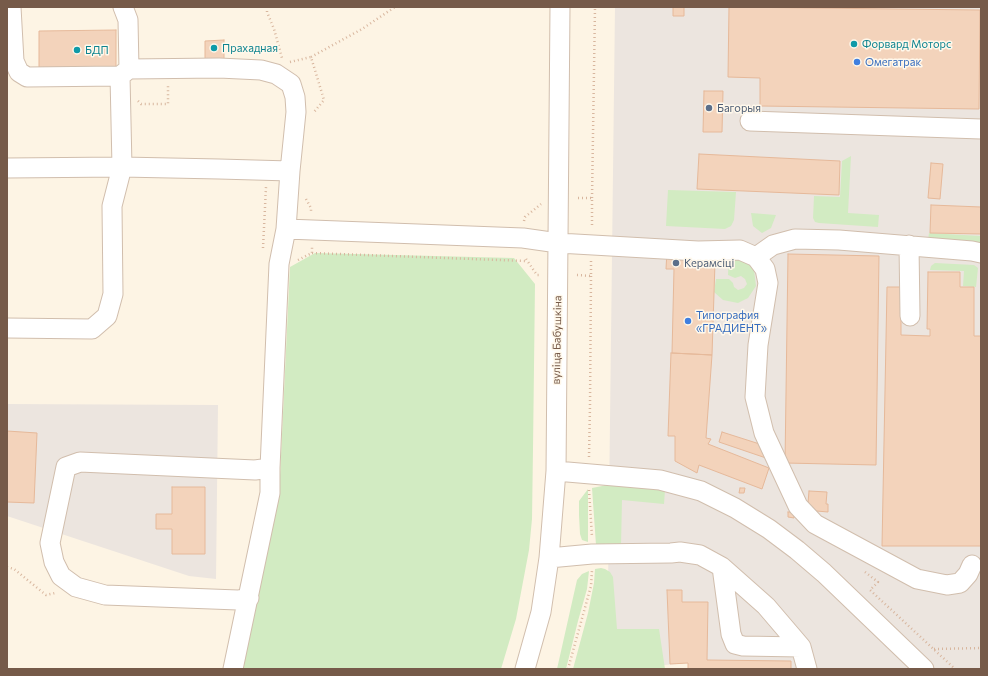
<!DOCTYPE html>
<meta charset="utf-8">
<style>
body{margin:0}
#map{position:relative;width:988px;height:676px;overflow:hidden;background:#fdf4e4;font-family:Commissioner,sans-serif}
canvas{display:block}
.frame{position:absolute;inset:0;border:8px solid #765a49;pointer-events:none}
</style>
<div id="map">
<canvas width="988" height="676"></canvas>
<div class="frame"></div>
</div>
<script>
const ctx = document.querySelector('canvas').getContext('2d');
ctx.lineJoin = 'round';
function paint(path, color) {
  ctx.fillStyle = color;
  ctx.fill(path, 'evenodd');
}
function toPath(rows) {
  const path = new Path2D();
  for (const r of rows) {
    path.moveTo(r[0], r[1]);
    for (let i = 2; i < r.length; i += 2) path.lineTo(r[i], r[i + 1]);
  }
  return path;
}
function trace(path, color, width, dash) {
  ctx.strokeStyle = color;
  ctx.lineWidth = width;
  ctx.lineCap = dash ? 'butt' : 'round';
  ctx.setLineDash(dash || []);
  ctx.stroke(path);
}
function write(font, color, halo, rows, align = 'center') {
  ctx.font = font + ' Commissioner,sans-serif';
  ctx.lineWidth = 3;
  ctx.setLineDash([]);
  ctx.textBaseline = 'middle';
  ctx.strokeStyle = halo;
  ctx.fillStyle = color;
  for (const [text, x, y, turn = 0] of rows) {
    ctx.save();
    ctx.translate(x, y);
    ctx.rotate((+turn || 0) * Math.PI / 180);
    ctx.textAlign = isNaN(turn) ? turn : align;
    if (halo) ctx.strokeText(text, 0, 0);
    ctx.fillText(text, 0, 0);
    ctx.restore();
  }
}
paint(toPath([
 [615,7,981,7,981,669,688,669,688,663,618,669,607,669],
 [7,404,218,405,216,579,189,576,7,516]
]), '#ece5df');
paint(toPath([
 [851,156,848,213,879,215,878,227,819,223,815,222,813,218,814,196,840,197,842,161],
 [668,190,736,192,734,220,731,226,725,229,666,226],
 [751,213,776,215,771,228,762,233,753,226],
 [929,233,981,236,981,245,928,240],
 [315,253,514,258,535,284,533,449,532,519,529,550,516,619,501,669,242,669,279,497,290,267],
 [729,253,750,263,754,270,756,286,748,298,738,303,723,300,714,292,716,279,729,279,733,283,734,287,738,290,744,288,747,284,745,279,741,276,735,278,728,275],
 [935,263,974,265,978,268,976,287,963,286,964,271,930,270,931,266],
 [612,484,665,490,664,504,622,500,621,546,596,545,592,488],
 [588,489,588,542,582,540,580,534,579,515,579,501],
 [601,568,605,569,610,572,613,577,617,629,659,629,665,669,573,669,588,613,594,583,595,569],
 [589,571,587,589,578,621,566,669,557,669,577,580,582,574]
]), '#d2ebc2');
const building = toPath([
 [673,7,684,7,684,16,673,16,673,7],
 [729,7,980,10,979,109,760,106,760,78,728,77,729,7],
 [116,30,116,70,39,70,39,31,116,30],
 [224,40,224,60,205,60,205,41,224,40],
 [704,91,723,91,722,132,703,132,704,91],
 [699,154,840,161,839,195,697,189,699,154],
 [931,163,943,164,940,199,928,198,931,163],
 [931,205,981,207,981,234,930,233,931,205],
 [667,251,703,257,703,262,715,262,712,355,672,353,674,269,666,269,667,251],
 [788,254,879,256,876,465,785,463,788,254],
 [928,272,960,272,960,287,974,287,974,336,981,336,981,546,882,546,887,287,901,287,901,335,930,336,930,329,927,329,928,272],
 [671,353,712,355,706,438,711,439,708,444,769,468,762,489,699,465,697,473,675,461,675,436,668,436,671,353],
 [7,431,37,433,34,503,7,502,7,431],
 [722,432,769,447,766,458,719,442,722,432],
 [172,487,205,487,205,554,172,554,172,529,156,529,156,514,172,514,172,487],
 [740,488,745,488,744,493,739,493,740,488],
 [809,491,827,492,826,504,828,504,828,512,805,510,808,503,809,491],
 [788,512,794,512,794,518,788,517,788,512],
 [667,590,682,590,682,602,708,602,707,660,791,661,791,669,688,669,688,663,670,664,667,590]
]);
paint(building, '#f3d3bb');
trace(building, '#e6b99a', 1);
const minor = toPath([
 [11,7,14,61,19,72,27,77,120,76,129,69,219,68,261,70,276,74,291,84,295,97,296,112,290,171,286,229,279,264,270,468,270,493,233,669],
 [123,7,128,20,129,69],
 [750,121,981,129],
 [7,168,122,167,219,169,290,171],
 [286,229,523,238,558,243,698,251,740,250,756,257,765,269,768,283,758,345,755,397,764,433,798,506,815,524,917,579,947,585,960,583,968,574,972,565],
 [909,245,910,316],
 [756,257,773,245,795,239,839,240,972,251,981,253],
 [7,328,92,329,107,316,113,294,112,206,122,167,120,76],
 [556,471,660,480,701,491,735,508,769,529,797,550,824,573,924,669],
 [549,558,592,554,671,553,680,552,700,555,722,567,766,606,801,647,807,669],
 [722,567,731,634,735,644,743,646,801,647],
 [249,598,238,600,105,595,76,587,61,576,54,562,50,543,66,467,80,462,255,470,270,468],
 [525,669,541,612,549,558,556,471,560,7]
]);
trace(minor, '#d1bead', 21);
trace(toPath([
 [267,7,267,12,274,29,282,58],
 [311,57,362,29,395,7],
 [290,62,311,57,324,100,314,112],
 [138,101,141,104,168,104,168,86],
 [578,198,592,198,592,228],
 [592,198,595,7],
 [306,199,311,208,311,212],
 [524,221,525,217,541,204],
 [263,248,266,187],
 [312,253,526,261],
 [526,259,537,275,541,275],
 [298,260,312,253,312,247],
 [577,275,591,276,591,261],
 [589,457,590,406,591,276],
 [589,490,592,537],
 [7,567,14,569,46,595,55,593],
 [865,572,878,582,870,590,955,669],
 [934,649,981,648],
 [568,669,591,586,592,570]
]), '#d8b69e', 2.5, [1, 3]);
trace(minor, '#fff', 19);
for (const [x, y, r, color] of [
 [854,44,4,"#0f9aa8"],
 [214,48,4,"#0f9aa8"],
 [77,50,4,"#0f9aa8"],
 [857,62,4,"#3f7fe0"],
 [709,108,4,"#5c6f8a"],
 [676,263,4,"#5c6f8a"],
 [688,321,4,"#3f7fe0"]
]) {
  const dot = new Path2D();
  dot.arc(x, y, r, 0, 2 * Math.PI);
  ctx.fillStyle = color;
  ctx.fill(dot);
  trace(dot, '#fff8eb', 1.5);
}
write('11px', '#0d838f', '#fff8eb', [
 ["Форвард Моторс",862,44],
 ["Прахадная",222,48],
 ["БДП",85,50]
], 'left');
write('11px', '#366cbe', '#fff8eb', [
 ["Омегатрак",865,62],
 ["Типография",696,315],
 ["«ГРАДИЕНТ»",696,328]
], 'left');
write('11px', '#4e5e75', '#fff8eb', [
 ["Багорыя",717,108],
 ["Керамсіці",684,263]
], 'left');
write('11px', '#765a49', '#fff8eb', [
 ["вуліца Бабушкіна",557,340,-89]
]);
</script>
